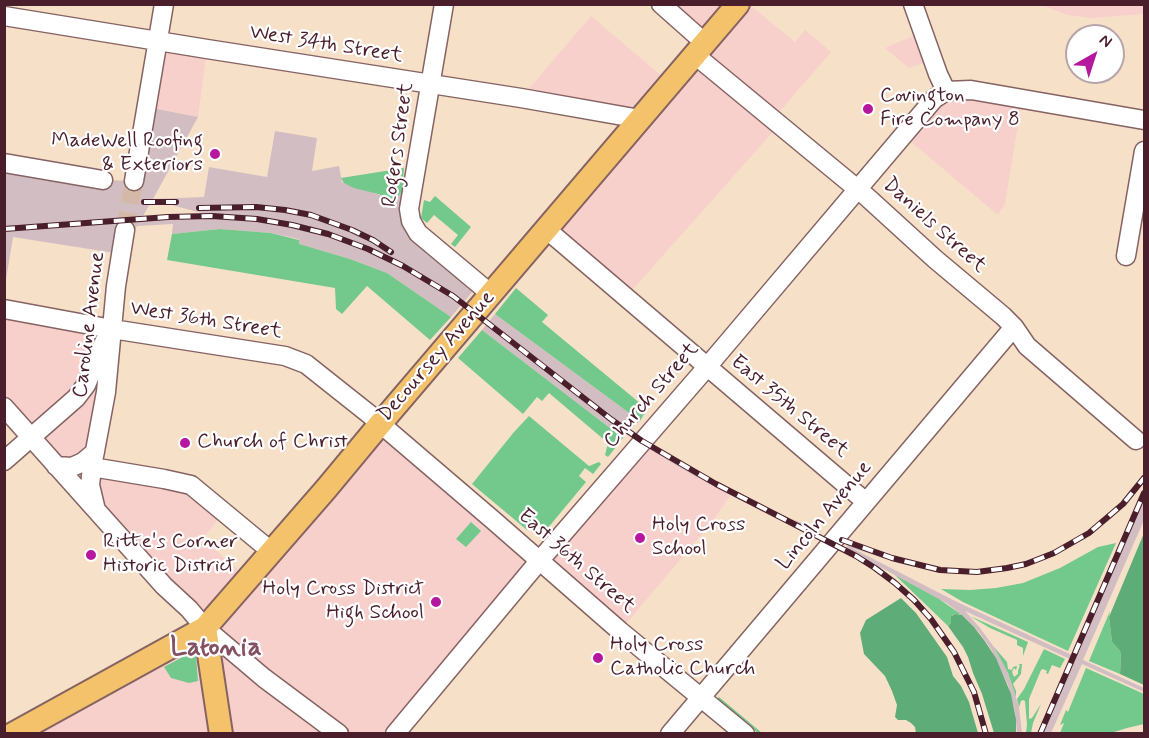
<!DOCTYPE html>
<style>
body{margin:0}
#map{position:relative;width:1149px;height:738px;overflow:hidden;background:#f6e0c8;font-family:Mynerve,sans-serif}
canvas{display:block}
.frame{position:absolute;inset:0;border:6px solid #4a1f2b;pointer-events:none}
.north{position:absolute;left:1065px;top:24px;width:60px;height:60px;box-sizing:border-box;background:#fff;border:2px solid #b7a5aa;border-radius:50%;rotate:39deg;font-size:16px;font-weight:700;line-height:24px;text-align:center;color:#4a1f2b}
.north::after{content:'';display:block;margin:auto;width:21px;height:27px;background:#b5179e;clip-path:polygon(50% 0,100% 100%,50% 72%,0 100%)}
</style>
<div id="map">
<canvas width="1149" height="738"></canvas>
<div class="frame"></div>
<div class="north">N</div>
</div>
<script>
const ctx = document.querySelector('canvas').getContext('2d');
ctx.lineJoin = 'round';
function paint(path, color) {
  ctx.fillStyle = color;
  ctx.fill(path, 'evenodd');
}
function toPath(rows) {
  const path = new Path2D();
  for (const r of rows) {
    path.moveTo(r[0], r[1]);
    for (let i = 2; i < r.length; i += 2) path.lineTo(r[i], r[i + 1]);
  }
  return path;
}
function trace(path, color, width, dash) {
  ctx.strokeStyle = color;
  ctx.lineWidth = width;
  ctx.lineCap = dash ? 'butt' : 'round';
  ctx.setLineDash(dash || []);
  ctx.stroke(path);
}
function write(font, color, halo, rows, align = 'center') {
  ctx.font = font + ' Mynerve,sans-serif';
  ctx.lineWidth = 4.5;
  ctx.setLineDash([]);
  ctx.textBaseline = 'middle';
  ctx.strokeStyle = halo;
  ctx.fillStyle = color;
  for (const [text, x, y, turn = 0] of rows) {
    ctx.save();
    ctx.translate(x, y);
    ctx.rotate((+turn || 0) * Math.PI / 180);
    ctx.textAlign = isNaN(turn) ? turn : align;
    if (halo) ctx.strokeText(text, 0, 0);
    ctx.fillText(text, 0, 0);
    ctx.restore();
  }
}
paint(toPath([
 [661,5,750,5,795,42,805,30,831,52,773,119,779,125,625,298,546,229,639,119,521,98,591,16,670,83,705,43],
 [1041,5,1144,5,1144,14,1091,18,1068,15],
 [923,32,933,60,909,68,885,48],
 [158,41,207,49,198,117,147,107],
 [934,99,1022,99,1005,204,998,215,904,136],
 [4,309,112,329,92,467,164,479,224,513,202,539,249,579,380,424,540,560,642,441,689,470,732,493,712,522,620,631,540,560,395,733,13,733,204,627,5,407]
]), '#f7d0cb');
paint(toPath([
 [147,107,198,117,153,199,204,197,209,167,267,177,275,131,317,138,312,171,339,166,342,182,391,199,397,197,402,192,402,209,474,290,451,317,387,273,350,259,298,244,299,239,271,233,220,229,172,234,173,224,137,226,121,254,13,237,5,286,5,163,103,180,134,181],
 [152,200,202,213,143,216],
 [495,314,640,421,630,430,623,438,482,330],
 [657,448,710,479,748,499,786,517,821,530,816,537,740,500,693,475,654,452],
 [1144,473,1144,482,1130,499,1112,518,1096,530,1061,552,1021,568,976,574,941,573,898,563,852,548,957,602,1072,655,1144,488,1144,520,1083,660,1144,688,1144,692,1082,664,1051,733,1038,733,1070,659,965,611,980,628,994,647,1008,673,1019,707,1022,733,1017,733,1015,711,1008,685,991,649,978,631,962,615,948,604,880,567,917,599,931,615,950,641,970,677,977,696,988,733,983,733,976,706,968,684,951,651,937,631,916,606,898,589,878,573,843,551,851,541,900,559,939,567,963,570,983,569,1012,565,1040,556,1057,549,1091,529,1119,505,1133,489]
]), '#d2bec2');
paint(toPath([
 [404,168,402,192,397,197,391,199,378,194,354,188,344,183,341,178],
 [435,196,471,227,455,247,451,244,458,235,434,215,427,223,421,218,424,200,430,202],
 [220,229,271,233,299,240,299,244,350,259,387,273,451,317,430,340,367,286,342,314,336,309,335,288,167,260,172,234],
 [516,288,548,315,542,322,647,409,640,421,495,314],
 [482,330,623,438,608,457,605,455,608,443,549,393,542,401,537,397,523,414,458,358],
 [529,416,589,466,599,462,601,464,593,474,585,468,579,476,586,482,547,529,542,526,537,525,527,530,472,484,514,432],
 [471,522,481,531,466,547,456,539],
 [1116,543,1068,651,963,602,941,589,970,590,996,588,1023,583,1060,568,1098,547],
 [895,575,939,599,962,615,959,614,952,615,951,617,951,623,948,626],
 [1110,611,1109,617,1112,642,1120,651,1121,656,1120,674,1089,661],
 [970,616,1028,642,1023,656,1023,648,1017,645,1017,640,1015,639,990,628],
 [994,647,1007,662,1008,669,1012,670,1013,667,1017,666,1016,670,1014,668,1012,672,1014,677,1018,674,1018,671,1020,665,1018,664,1022,664,1021,674,1013,684,1016,691,1016,697,1008,673],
 [1044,649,1065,659,1060,668,1052,665,1048,674,1046,673,1047,671,1043,669,1041,670,1029,699,1029,719,1032,718,1041,704,1033,723,1031,733,1026,733,1027,725,1025,701,1023,700,1021,701,1019,707,1017,699,1024,689],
 [190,653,196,656,198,681,189,683,171,678,164,667],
 [1086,668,1144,694,1144,724,1127,728,1111,733,1060,733,1064,723,1060,725,1066,710,1068,712],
 [719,697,762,733,758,733,717,699]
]), '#73c88c');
paint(toPath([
 [1144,533,1144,685,1120,674,1121,656,1120,651,1112,642,1109,617],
 [901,598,916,613,947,657,953,676,961,686,969,702,978,733,916,733,915,727,911,723,906,720,898,720,895,717,897,705,892,691,885,676,864,654,860,633,866,620],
 [956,614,962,615,974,627,984,640,996,658,1011,694,1016,719,1016,733,994,733,982,694,973,673,968,657,963,647,948,626,951,623,951,616]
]), '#5eac78');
trace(toPath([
 [125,230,134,181]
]), '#d4b9a9', 18, [18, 9]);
const minor = toPath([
 [444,4,409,209,411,221,418,233,491,294],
 [661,4,705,43],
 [913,4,938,74,946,91],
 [4,16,207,49,521,98,640,119],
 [695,55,867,197,935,259,1003,316,1014,327,1027,346,1136,440],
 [946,91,971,90,1144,120],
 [4,163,103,180],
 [134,181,164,4],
 [546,229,866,502],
 [1126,256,1144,151],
 [4,309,112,329,285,356,306,364,369,414,493,520,620,631,745,734],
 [4,407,164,586,189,609,205,628,264,678,339,734],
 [4,461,76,398,86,385,105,340],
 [56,466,72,467,83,462,95,452],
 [92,467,164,479,191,485,272,552],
 [95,506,90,485,92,467,106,392,116,286,125,230],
 [395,734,540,560,707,367,934,99,946,91],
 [670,734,1014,327]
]);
const major = toPath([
 [205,628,221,734],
 [13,734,205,628,326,489,380,424,738,4]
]);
trace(minor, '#866362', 21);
trace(major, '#866362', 26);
trace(minor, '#fff', 18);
trace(major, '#f3c26a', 22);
const rail = toPath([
 [144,202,176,202],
 [199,208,256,207,285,210,311,215,352,230,373,240,391,252],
 [4,229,168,217,212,216,257,219,292,225,328,234,368,249,403,266,453,296,612,420,642,441,716,484,856,556,875,568,895,583,914,600,931,619,954,652,974,692,986,734],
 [842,540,892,558,940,570,977,572,1007,568,1026,564,1054,553,1089,533,1123,504,1144,478],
 [1040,734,1144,493]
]);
trace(rail, '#4a1f2b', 6);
trace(rail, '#fff', 4, [11]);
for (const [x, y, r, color] of [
 [868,109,6,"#b5179e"],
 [215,154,6,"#b5179e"],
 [185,443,6,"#b5179e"],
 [640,538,6,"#b5179e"],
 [91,555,6,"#b5179e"],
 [436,602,6,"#b5179e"],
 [598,658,6,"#b5179e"]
]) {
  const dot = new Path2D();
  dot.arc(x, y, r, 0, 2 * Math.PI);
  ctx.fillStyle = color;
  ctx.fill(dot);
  trace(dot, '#fff', 2);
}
write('21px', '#4a1f2b', '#fff', [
 ["West 34th Street",326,45,9],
 ["Rogers Street",399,145,-82],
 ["Daniels Street",934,226,42],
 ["West 36th Street",206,321,9],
 ["Caroline Avenue",90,325,-83],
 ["Decoursey Avenue",437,357,-49],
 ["Church Street",652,396,-49],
 ["East 35th Street",789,407,40],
 ["Lincoln Avenue",825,516,-50],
 ["East 36th Street",576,562,41]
]);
write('21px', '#4a1f2b', '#fff', [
 ["Covington",880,97],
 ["Fire Company 8",880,121],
 ["MadeWell Roofing",203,142,"right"],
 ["& Exteriors",203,166,"right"],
 ["Church of Christ",197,443],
 ["Holy Cross",652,526],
 ["School",652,550],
 ["Ritte's Corner",103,543],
 ["Historic District",103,567],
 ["Holy Cross District",424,590,"right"],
 ["High School",424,614,"right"],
 ["Holy Cross",610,646],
 ["Catholic Church",610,670]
], 'left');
write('bold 27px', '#835163', '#fff', [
 ["Latonia",216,649]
]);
</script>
